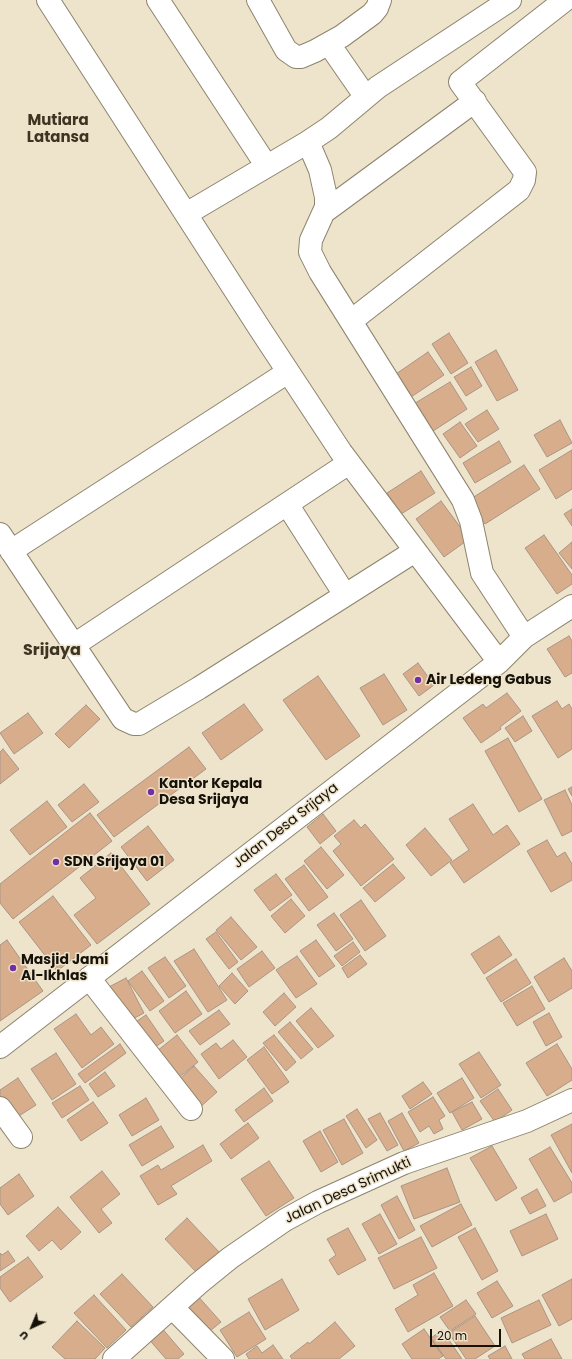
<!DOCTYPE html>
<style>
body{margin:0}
#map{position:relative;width:572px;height:1359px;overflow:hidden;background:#eee3cb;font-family:Poppins,sans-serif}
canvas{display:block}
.north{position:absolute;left:12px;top:1307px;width:40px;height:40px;-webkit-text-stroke:3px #eee3cb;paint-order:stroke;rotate:224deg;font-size:11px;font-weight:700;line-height:16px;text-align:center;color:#16120a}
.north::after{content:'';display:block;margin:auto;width:14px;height:18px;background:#16120a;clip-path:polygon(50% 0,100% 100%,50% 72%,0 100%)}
.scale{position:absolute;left:430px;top:1329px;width:71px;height:18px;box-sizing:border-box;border:2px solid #16120a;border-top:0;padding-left:5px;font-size:12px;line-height:14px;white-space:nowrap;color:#16120a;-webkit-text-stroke:3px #eee3cb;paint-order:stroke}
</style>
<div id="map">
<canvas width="572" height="1359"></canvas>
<div class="north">U</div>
<div class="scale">20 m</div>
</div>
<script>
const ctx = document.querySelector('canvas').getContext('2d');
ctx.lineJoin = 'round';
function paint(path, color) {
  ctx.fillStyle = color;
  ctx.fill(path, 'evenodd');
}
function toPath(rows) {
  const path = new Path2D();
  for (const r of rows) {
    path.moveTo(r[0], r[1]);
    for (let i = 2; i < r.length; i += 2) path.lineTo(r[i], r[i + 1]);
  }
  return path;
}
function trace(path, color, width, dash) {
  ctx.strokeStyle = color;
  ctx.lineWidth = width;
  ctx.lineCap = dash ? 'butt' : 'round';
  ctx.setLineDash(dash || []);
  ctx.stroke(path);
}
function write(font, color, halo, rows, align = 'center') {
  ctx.font = font + ' Poppins,sans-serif';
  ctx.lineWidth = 3;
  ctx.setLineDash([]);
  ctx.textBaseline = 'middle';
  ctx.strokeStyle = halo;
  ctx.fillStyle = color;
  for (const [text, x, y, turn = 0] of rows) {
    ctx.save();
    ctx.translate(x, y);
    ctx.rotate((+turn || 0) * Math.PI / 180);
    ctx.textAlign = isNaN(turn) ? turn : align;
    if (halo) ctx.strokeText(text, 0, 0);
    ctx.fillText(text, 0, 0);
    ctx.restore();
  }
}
const building = toPath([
 [449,333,468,363,451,374,432,344,449,333],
 [496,350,518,390,497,401,475,362,496,350],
 [428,352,444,375,408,399,393,376,428,352],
 [471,367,482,386,466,396,454,377,471,367],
 [450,382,467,409,430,433,412,405,450,382],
 [487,410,499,429,478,442,465,424,487,410],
 [560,420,572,443,547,457,534,435,560,420],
 [460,422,477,446,460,458,443,434,460,422],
 [499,441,511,462,475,483,463,463,499,441],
 [572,450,572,489,556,499,539,470,572,450],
 [524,465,540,489,485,524,469,500,524,465],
 [421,471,435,493,401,514,387,493,421,471],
 [441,501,469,539,444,557,416,519,441,501],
 [572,509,572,526,564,514,572,509],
 [544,535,572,575,572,584,557,594,525,548,544,535],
 [572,542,572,569,559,553,572,542],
 [569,636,572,641,572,673,565,677,547,649,569,636],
 [418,663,434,685,419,696,403,674,418,663],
 [384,674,407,710,383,725,360,688,384,674],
 [318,676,360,736,326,760,283,700,318,676],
 [507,693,521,711,500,727,501,729,481,743,463,718,483,704,486,708,507,693],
 [557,701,562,709,569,704,572,709,572,749,558,758,532,716,557,701],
 [244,704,263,730,221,760,202,733,244,704],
 [86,705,100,719,69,748,55,734,86,705],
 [28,713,43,733,14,754,0,733,28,713],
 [523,716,532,731,515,742,505,728,523,716],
 [508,738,542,799,519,812,485,751,508,738],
 [189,747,206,769,114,837,97,815,189,747],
 [3,749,19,769,0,784,0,752,3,749],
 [84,784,99,802,72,822,58,805,84,784],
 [572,787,572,796,568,789,572,787],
 [565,790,572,805,572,831,562,836,544,800,565,790],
 [47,801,67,827,30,855,10,830,47,801],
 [473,804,493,835,507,825,520,844,464,883,450,863,469,850,449,819,473,804],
 [90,813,112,841,13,919,0,903,0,884,90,813],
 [323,814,336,831,320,844,307,827,323,814],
 [354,820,361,828,365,824,394,859,361,886,333,851,341,844,334,836,354,820],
 [148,826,174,860,147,881,121,847,148,826],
 [425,828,452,860,431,876,406,845,425,828],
 [547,840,557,857,565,852,572,864,572,880,551,892,527,851,547,840],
 [321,847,344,875,327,889,304,861,321,847],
 [111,853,150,904,97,944,74,915,96,898,80,878,111,853],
 [393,864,405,878,375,902,363,888,393,864],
 [304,865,328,897,309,911,285,879,304,865],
 [276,874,292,895,270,911,254,890,276,874],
 [53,896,91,945,57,971,19,922,53,896],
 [291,899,305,916,285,933,271,916,291,899],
 [361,900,386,936,365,951,340,915,361,900],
 [334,913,353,939,336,951,317,925,334,913],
 [231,917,257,947,241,960,216,930,231,917],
 [216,932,238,962,229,969,206,939,216,932],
 [499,936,512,955,484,974,471,954,499,936],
 [7,940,43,991,0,1021,0,945,7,940],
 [316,940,335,966,319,977,300,951,316,940],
 [353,942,360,952,342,966,334,956,353,942],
 [194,949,227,1000,208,1012,174,961,194,949],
 [262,951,275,968,249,987,237,969,262,951],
 [360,955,367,964,348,978,342,968,360,955],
 [297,956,317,984,296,998,276,970,297,956],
 [165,957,186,986,169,998,148,968,165,957],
 [564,958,572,971,572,988,549,1002,534,977,564,958],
 [516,959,531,983,501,1002,486,978,516,959],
 [142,971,164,1001,150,1011,128,981,142,971],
 [232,973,248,991,235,1004,219,986,232,973],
 [126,978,144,1013,125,1023,107,988,126,978],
 [532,986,545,1009,517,1026,503,1003,532,986],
 [186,991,202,1014,175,1033,159,1011,186,991],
 [284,993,296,1007,275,1026,263,1012,284,993],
 [311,1008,334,1036,318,1048,296,1021,311,1008],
 [219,1010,230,1024,200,1045,189,1031,219,1010],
 [549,1013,562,1037,546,1046,533,1022,549,1013],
 [76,1014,91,1035,101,1027,114,1044,82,1068,54,1029,76,1014],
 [146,1015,164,1041,149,1051,131,1025,146,1015],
 [290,1022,313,1049,301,1059,278,1032,290,1022],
 [177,1035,198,1062,173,1082,152,1055,177,1035],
 [274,1035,296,1062,286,1071,263,1043,274,1035],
 [233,1040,247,1057,219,1079,201,1054,216,1043,221,1049,233,1040],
 [120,1044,126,1053,85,1083,78,1074,120,1044],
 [557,1044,572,1069,572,1080,547,1096,526,1063,557,1044],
 [264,1047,289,1082,272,1094,247,1060,264,1047],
 [479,1052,501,1085,481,1098,459,1064,479,1052],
 [56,1053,76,1084,52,1100,31,1069,56,1053],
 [194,1066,217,1092,198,1109,175,1083,194,1066],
 [105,1072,115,1086,98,1097,89,1084,105,1072],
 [18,1078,36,1105,11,1121,0,1106,0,1090,18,1078],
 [462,1078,474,1098,450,1113,437,1093,462,1078],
 [423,1082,432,1094,410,1109,402,1096,423,1082],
 [80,1086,89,1100,62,1118,52,1103,80,1086],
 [264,1088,273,1101,244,1122,235,1110,264,1088],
 [498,1089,512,1110,495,1122,480,1101,498,1089],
 [433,1097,445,1116,439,1120,443,1129,434,1134,429,1126,420,1132,408,1112,433,1097],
 [146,1098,159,1120,132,1136,119,1115,146,1098],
 [93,1102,108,1123,81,1141,67,1120,93,1102],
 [472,1102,482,1119,462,1130,452,1112,472,1102],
 [357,1109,377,1140,366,1148,346,1116,357,1109],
 [380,1113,398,1145,387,1151,368,1119,380,1113],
 [402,1113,419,1143,404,1151,388,1121,402,1113],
 [344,1119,363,1153,342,1165,323,1130,344,1119],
 [248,1123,259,1138,231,1159,220,1144,248,1123],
 [572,1124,572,1173,551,1135,572,1124],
 [161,1126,174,1147,142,1166,129,1145,161,1126],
 [320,1131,338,1162,321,1172,303,1141,320,1131],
 [203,1145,212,1161,171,1186,177,1194,158,1205,140,1176,158,1165,161,1170,203,1145],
 [492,1146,517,1188,496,1201,470,1158,492,1146],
 [550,1147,572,1183,572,1192,554,1202,529,1159,550,1147],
 [269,1161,294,1198,266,1216,241,1179,269,1161],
 [447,1168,460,1202,414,1219,401,1186,447,1168],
 [102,1171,120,1194,101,1209,112,1223,99,1233,70,1197,102,1171],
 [19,1174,34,1196,8,1215,0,1204,0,1188,19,1174],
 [537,1189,546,1206,530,1214,521,1198,537,1189],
 [397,1196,415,1230,399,1239,381,1205,397,1196],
 [461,1204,472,1225,432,1247,420,1226,461,1204],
 [58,1207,81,1232,61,1250,52,1240,39,1251,26,1236,58,1207],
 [380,1214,397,1244,379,1254,362,1224,380,1214],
 [546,1214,558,1239,522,1256,510,1231,546,1214],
 [187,1218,219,1252,197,1273,165,1239,187,1218],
 [348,1228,366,1260,338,1275,329,1260,336,1255,327,1239,348,1228],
 [475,1228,498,1271,482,1280,458,1237,475,1228],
 [421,1237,437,1268,394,1289,378,1258,421,1237],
 [8,1251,15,1261,0,1271,0,1253,2,1255,8,1251],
 [28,1257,43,1277,10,1302,0,1288,0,1277,28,1257],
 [434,1273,453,1306,408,1332,395,1309,418,1295,413,1285,434,1273],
 [122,1274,153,1307,131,1327,100,1294,122,1274],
 [282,1279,299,1310,265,1330,248,1299,282,1279],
 [572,1279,572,1319,559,1326,542,1295,572,1279],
 [497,1281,513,1306,492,1318,477,1293,497,1281],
 [196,1294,221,1322,205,1335,181,1307,196,1294],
 [94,1295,126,1330,107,1348,74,1313,94,1295],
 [466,1300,476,1314,450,1331,440,1317,466,1300],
 [539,1300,551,1325,512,1343,501,1318,539,1300],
 [249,1312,266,1339,237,1357,220,1330,249,1312],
 [475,1316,495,1346,475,1359,466,1359,449,1333,475,1316],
 [77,1321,105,1348,95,1359,65,1359,52,1347,77,1321],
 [335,1322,355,1346,339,1359,292,1359,290,1356,308,1342,309,1344,335,1322],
 [160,1326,184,1354,178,1359,166,1359,147,1337,160,1326],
 [424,1329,443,1356,438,1359,412,1359,402,1344,424,1329],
 [442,1330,462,1359,446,1359,431,1338,442,1330],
 [551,1339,562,1359,525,1359,522,1354,551,1339],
 [273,1345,283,1359,249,1359,246,1354,257,1346,262,1353,273,1345],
 [505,1346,512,1359,490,1359,488,1356,505,1346]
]);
paint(building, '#d7ad8c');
trace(building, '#aa9585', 1);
const minor = toPath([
 [48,0,260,329,341,452,499,662],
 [158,0,266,165],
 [258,0,286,50,296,57,301,57,315,51,342,36,372,14,377,8,380,0],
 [329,44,365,96],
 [308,142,320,170,326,197,326,207,311,240,310,252,320,272,463,500,471,521,482,573,524,637],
 [324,212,475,101],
 [186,214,308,142,329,128,378,87,510,0],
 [351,321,519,190,524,180,525,172,460,82,565,0],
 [287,504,345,595],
 [0,534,123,719,134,724,139,724,199,688,415,551],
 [11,551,288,372],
 [74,645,349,463],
 [89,978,191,1109],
 [0,1047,499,662,524,637,572,606],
 [0,1108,21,1137],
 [173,1308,223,1359],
 [114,1359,198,1284,230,1258,285,1220,318,1202,404,1163,527,1121,572,1100]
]);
trace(minor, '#8d846e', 24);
trace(minor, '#fff', 22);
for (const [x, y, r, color] of [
 [418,680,4,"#732ea2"],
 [151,792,4,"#732ea2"],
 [56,862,4,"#732ea2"],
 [13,968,4,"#732ea2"]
]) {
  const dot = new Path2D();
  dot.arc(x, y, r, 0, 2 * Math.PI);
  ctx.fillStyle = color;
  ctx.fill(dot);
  trace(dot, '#eee3cb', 1.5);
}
write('bold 14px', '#16120a', '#eee3cb', [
 ["Air Ledeng Gabus",426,680],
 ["Kantor Kepala",159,784],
 ["Desa Srijaya",159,800],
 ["SDN Srijaya 01",64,862],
 ["Masjid Jami",21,960],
 ["Al-Ikhlas",21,976]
], 'left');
write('14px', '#16120a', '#eee3cb', [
 ["Jalan Desa Srijaya",286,826,-38],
 ["Jalan Desa Srimukti",348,1191,-25]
]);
write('bold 15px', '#3d3522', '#eee3cb', [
 ["Mutiara",58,121],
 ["Latansa",58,138]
]);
write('bold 16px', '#3d3522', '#eee3cb', [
 ["Srijaya",52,651]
]);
</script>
